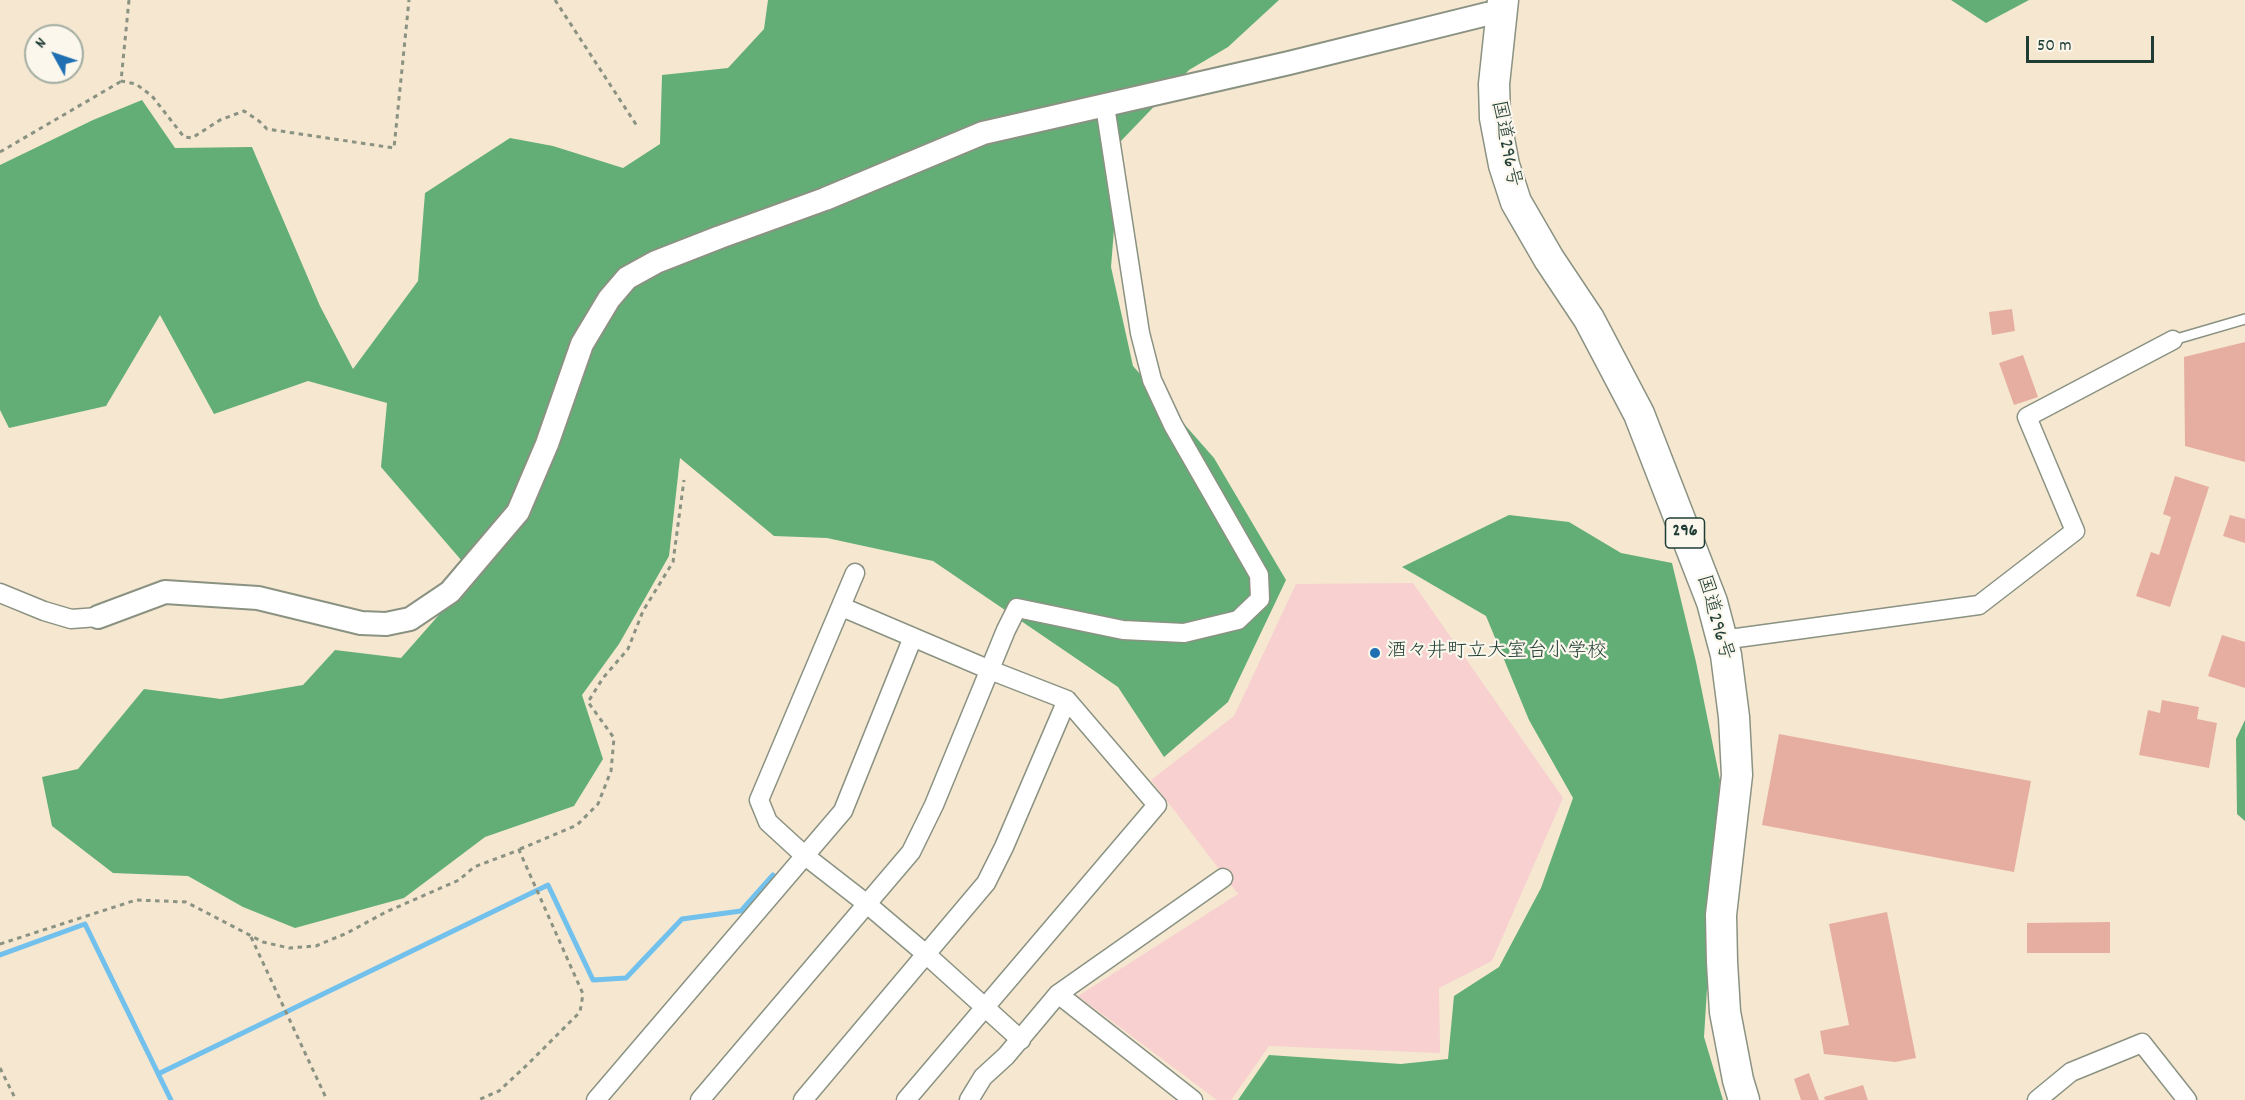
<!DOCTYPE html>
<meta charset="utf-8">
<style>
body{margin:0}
#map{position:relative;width:2245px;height:1100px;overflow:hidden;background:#f6e7d1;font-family:Dekko,sans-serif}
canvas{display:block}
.north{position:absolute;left:24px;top:24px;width:60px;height:60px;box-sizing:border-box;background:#fbf7ec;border:2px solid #a3ada2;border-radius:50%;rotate:310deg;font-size:16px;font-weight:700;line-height:24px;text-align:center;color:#1f3d34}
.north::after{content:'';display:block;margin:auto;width:21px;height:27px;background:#1f6fb2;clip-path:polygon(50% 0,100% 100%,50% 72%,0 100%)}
.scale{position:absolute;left:2026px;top:36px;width:128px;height:27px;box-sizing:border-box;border:3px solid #1f3d34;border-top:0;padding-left:8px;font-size:18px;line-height:21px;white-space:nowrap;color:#1f3d34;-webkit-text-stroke:4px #fbf7ec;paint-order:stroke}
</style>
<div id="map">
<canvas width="2245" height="1100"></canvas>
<div class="north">N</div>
<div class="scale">50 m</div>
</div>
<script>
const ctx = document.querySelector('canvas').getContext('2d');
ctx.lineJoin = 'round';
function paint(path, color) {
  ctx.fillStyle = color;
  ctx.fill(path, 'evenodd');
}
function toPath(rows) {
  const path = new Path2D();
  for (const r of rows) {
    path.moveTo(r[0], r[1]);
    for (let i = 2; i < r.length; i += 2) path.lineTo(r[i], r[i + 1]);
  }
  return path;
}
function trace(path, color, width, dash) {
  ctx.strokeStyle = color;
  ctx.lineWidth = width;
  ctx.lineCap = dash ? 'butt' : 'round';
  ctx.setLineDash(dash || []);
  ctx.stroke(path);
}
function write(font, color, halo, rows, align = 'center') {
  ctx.font = font + ' Dekko,"Klee One",sans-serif';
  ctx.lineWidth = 4.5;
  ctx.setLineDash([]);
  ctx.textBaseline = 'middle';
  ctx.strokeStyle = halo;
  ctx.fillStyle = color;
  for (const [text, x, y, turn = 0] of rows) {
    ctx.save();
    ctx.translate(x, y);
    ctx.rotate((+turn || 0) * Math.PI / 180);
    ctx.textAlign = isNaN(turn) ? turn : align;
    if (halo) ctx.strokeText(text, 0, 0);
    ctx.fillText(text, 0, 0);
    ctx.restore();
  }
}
paint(toPath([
 [1413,583,1563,798,1492,961,1439,988,1440,1053,1269,1046,1231,1100,1217,1100,1078,996,1238,894,1151,780,1234,716,1296,584]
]), '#f7d0cf');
paint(toPath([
 [768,0,1279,0,1228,47,1189,70,1121,141,1111,267,1133,366,1214,458,1286,580,1228,702,1164,757,1118,687,933,561,827,538,774,536,680,458,669,556,619,644,582,695,603,759,574,806,485,837,404,898,295,928,243,907,188,876,113,873,52,826,42,777,78,769,144,689,221,699,303,685,335,650,401,658,474,575,381,467,387,403,308,381,214,414,160,315,106,406,9,428,0,410,0,165,93,120,142,100,175,148,252,147,320,306,353,369,418,281,425,193,510,138,553,146,623,168,660,144,662,75,728,68,764,29],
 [1951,0,2029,0,1986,23],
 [1509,515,1569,522,1621,553,1672,563,1696,662,1720,780,1704,1037,1723,1100,1238,1100,1269,1055,1401,1064,1448,1059,1454,996,1499,967,1541,888,1573,798,1529,720,1486,616,1402,567],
 [2245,720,2245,821,2237,814,2236,739]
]), '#63ae76');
trace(toPath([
 [0,955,85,924,171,1100],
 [158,1074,548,885,593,980,626,978,682,919,741,911,773,875]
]), '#72c1ed', 5);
paint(toPath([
 [2012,309,2015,331,1992,335,1989,312],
 [2245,342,2245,462,2185,446,2184,357],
 [2023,355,2038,397,2014,405,1999,363],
 [2175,476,2209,487,2170,607,2136,596,2151,552,2159,555,2171,517,2163,514],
 [2230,515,2245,519,2245,543,2223,536],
 [2222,635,2245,642,2245,688,2208,676],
 [2162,700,2199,707,2197,719,2217,723,2209,768,2139,755,2148,710,2160,713],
 [1779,734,2031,781,2014,872,1762,825],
 [1887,912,1916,1058,1895,1062,1824,1054,1820,1031,1849,1025,1829,924],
 [2110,922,2110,953,2027,953,2027,923],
 [1809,1073,1819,1100,1801,1100,1794,1079],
 [1863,1085,1868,1100,1825,1100,1824,1097]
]), '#e6aea0');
const service = toPath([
 [2173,340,2245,319]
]);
const minor = toPath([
 [855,573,759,800,768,822,804,855,867,904,927,955,1021,1040],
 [0,593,44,611,71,619,98,617],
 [842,607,990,670,1067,700,1157,805,906,1100],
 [1722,640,1979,605,2075,531,2027,417,2173,340],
 [1058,994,1193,1100],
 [596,1100,843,811,913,637],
 [700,1100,911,852,934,805,1006,630,1017,608,1123,630,1184,633,1238,620,1260,599,1259,575,1173,425,1152,380,1140,333,1105,106],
 [803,1100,986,883,1004,847,1067,700],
 [969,1100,983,1077,1006,1056,1058,994,1223,878],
 [2037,1100,2071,1072,2142,1043,2187,1100]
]);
const tertiary = toPath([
 [98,617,165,592,258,598,361,623,386,624,410,619,450,592,518,512,547,444,582,344,609,299,627,278,656,262,720,237,825,199,983,133,1289,63,1487,14,1501,15]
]);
const trunk = toPath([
 [1503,0,1494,84,1495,118,1504,165,1516,202,1549,259,1589,319,1639,414,1712,602,1726,655,1734,717,1737,775,1721,915,1722,962,1725,1012,1738,1080,1744,1100]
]);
trace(service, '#8a9282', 12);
trace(minor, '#8a9282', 21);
trace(tertiary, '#8a9282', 26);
trace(trunk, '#8a9282', 33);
trace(toPath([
 [129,0,121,81,136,84,152,96,184,137,192,138,220,120,244,111,259,121,267,129,394,148,409,0],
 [555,0,637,126],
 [0,152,120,82],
 [520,849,577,825,598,804,611,771,614,738,588,702,603,678,628,649,643,611,673,562,684,480],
 [251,937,327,1100],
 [0,944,136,900,186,902,263,942,289,948,316,946,347,933,386,912,459,880,474,867,519,850,583,994,580,1012,528,1064,499,1091,478,1100],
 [0,1068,16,1100]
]), '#8a9282', 3, [4.5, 4.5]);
trace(service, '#fff', 9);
trace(minor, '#fff', 18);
trace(tertiary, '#fff', 22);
trace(trunk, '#fff', 30);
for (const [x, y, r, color] of [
 [1375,653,6,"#1f6fb2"]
]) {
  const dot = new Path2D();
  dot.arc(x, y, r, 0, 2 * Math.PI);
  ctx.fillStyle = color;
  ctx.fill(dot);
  trace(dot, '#fbf7ec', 2);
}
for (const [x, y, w] of [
 [1685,533,39]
]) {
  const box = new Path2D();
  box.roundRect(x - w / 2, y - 15, w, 30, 4.5);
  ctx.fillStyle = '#fbf7ec';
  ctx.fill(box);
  trace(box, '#1f3d34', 1.5);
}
write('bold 18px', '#1f3d34', null, [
 ["296",1685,533]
]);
write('20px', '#1f3d34', '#fbf7ec', [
 ["国道296号",1504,144,79],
 ["国道296号",1713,618,74]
]);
write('20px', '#1f3d34', '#fbf7ec', [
 ["酒々井町立大室台小学校",1387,653]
], 'left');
</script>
